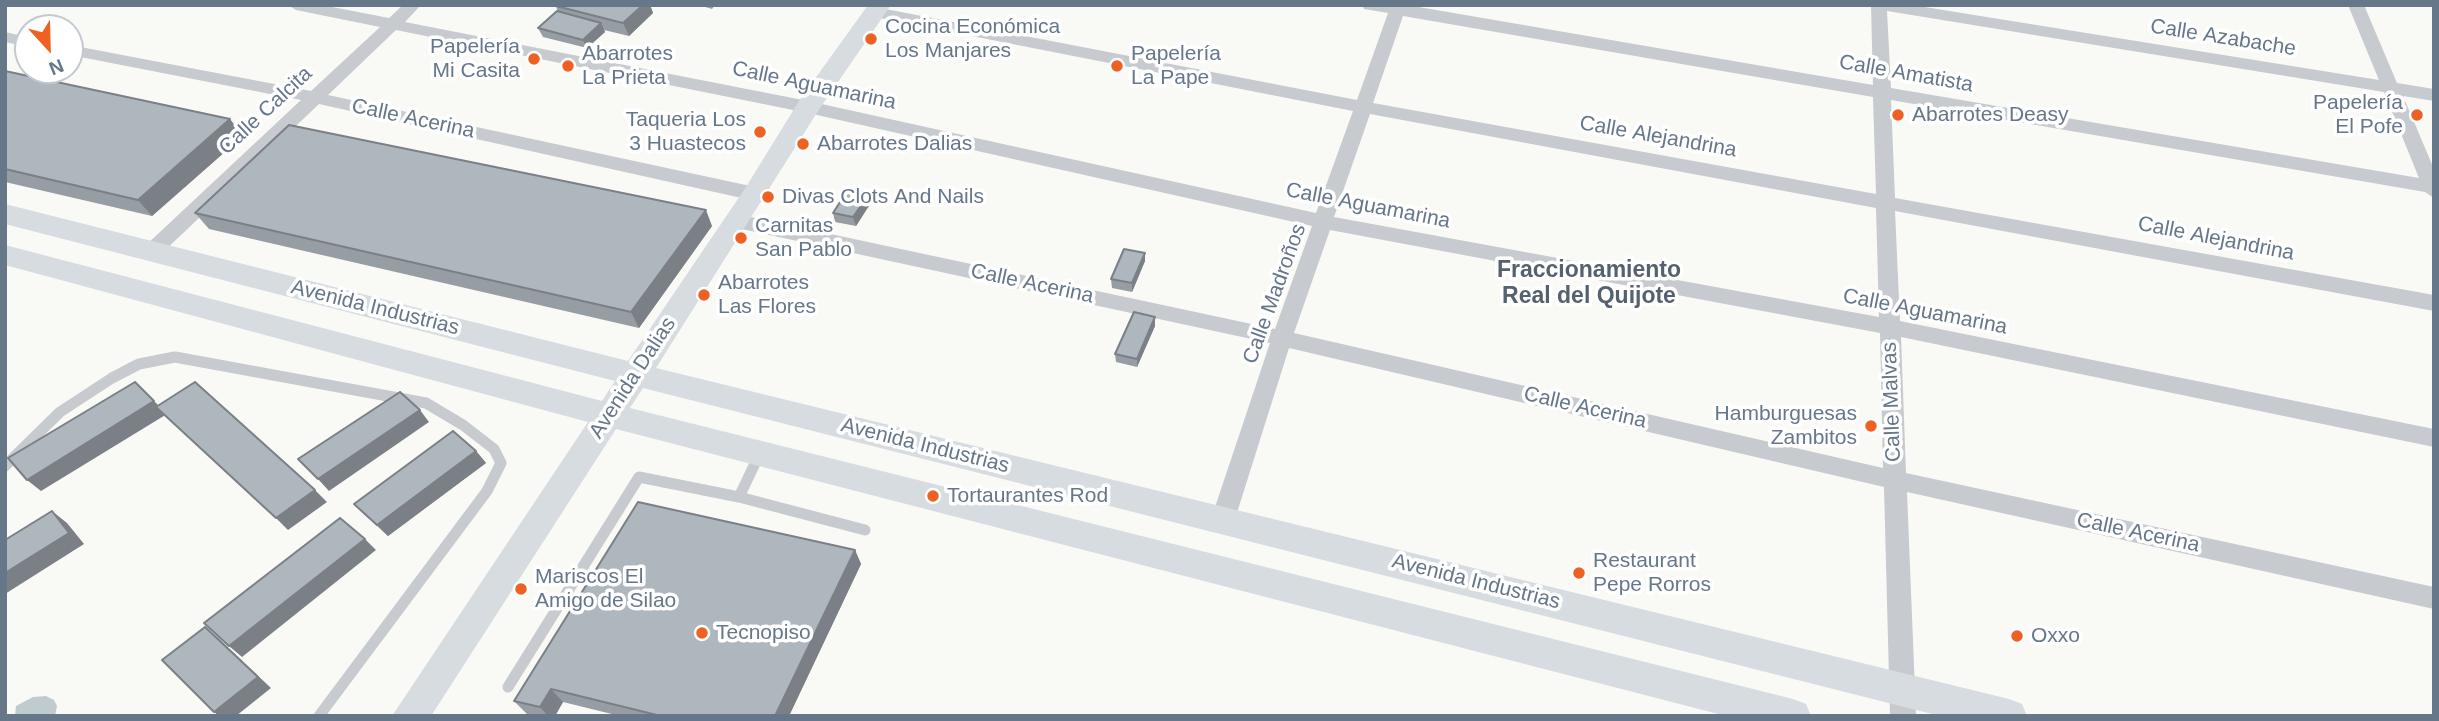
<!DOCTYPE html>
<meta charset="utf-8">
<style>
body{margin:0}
#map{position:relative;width:2439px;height:721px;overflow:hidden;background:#f9f9f6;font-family:Arial,sans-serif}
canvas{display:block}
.frame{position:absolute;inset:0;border:7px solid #667789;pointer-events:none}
.north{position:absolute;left:14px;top:14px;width:70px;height:70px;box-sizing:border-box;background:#fff;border:2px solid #c2c9d0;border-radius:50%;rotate:158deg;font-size:19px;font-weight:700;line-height:28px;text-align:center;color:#667789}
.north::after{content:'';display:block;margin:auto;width:24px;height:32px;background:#ee6122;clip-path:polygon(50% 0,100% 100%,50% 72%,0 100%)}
</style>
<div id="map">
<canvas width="2439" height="721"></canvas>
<div class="frame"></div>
<div class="north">N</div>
</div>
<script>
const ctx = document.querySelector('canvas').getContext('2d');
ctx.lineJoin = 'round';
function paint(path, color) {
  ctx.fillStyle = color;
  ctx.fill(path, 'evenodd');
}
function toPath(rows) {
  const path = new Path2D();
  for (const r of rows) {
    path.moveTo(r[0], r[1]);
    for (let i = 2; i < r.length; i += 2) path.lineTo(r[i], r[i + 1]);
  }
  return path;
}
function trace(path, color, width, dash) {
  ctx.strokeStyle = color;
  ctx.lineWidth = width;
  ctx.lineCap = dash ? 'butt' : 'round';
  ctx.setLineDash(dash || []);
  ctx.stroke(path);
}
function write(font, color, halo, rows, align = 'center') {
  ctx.font = font + ' Arial,sans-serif';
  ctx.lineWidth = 7;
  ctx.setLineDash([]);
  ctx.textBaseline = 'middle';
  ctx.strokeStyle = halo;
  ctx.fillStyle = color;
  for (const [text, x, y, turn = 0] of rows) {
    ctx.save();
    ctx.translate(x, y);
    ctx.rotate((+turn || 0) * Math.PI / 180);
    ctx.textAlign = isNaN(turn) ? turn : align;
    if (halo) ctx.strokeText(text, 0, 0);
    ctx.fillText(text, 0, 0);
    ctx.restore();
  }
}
paint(toPath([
 [46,696,54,700,57,706,55,716,15,716,16,706,33,697]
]), '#c0cbd0');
trace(toPath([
 [5,466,60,412,112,378,139,364,175,357,426,403,463,425,494,449,501,463,487,491,319,716],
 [739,497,865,530],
 [508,687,639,477,739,497,760,453]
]), '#c7cace', 11);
paint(toPath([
 [288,5,322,5,389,18,403,5,421,5,405,22,808,101,1316,213,1353,111,875,17,867,12,875,7,1357,100,1388,13,1364,9,1362,5,1407,5,1873,85,1871,5,1912,5,2379,80,2348,5,2364,5,2397,83,2434,89,2434,101,2403,96,2434,169,2434,198,2425,192,1891,100,1895,198,2434,295,2434,311,1895,211,1900,321,2434,429,2434,447,1901,337,1906,473,2434,587,2434,609,1907,492,1916,716,1890,716,1884,487,1289,348,1235,519,1231,526,1223,529,1215,526,1211,519,1270,343,737,228,727,221,737,214,1275,329,1312,226,808,113,396,30,328,95,755,187,764,194,755,201,319,104,159,256,145,256,142,251,145,246,301,100,70,55,70,45,311,91,380,27,296,10,288,5],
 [1887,11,2384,92,2419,178,1891,88,1887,11],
 [1403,16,1873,97,1876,194,1373,103,1403,16],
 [1370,114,1876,208,1879,317,1334,217,1370,114],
 [1330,230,1880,333,1883,468,1294,333,1330,230],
 [5,32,28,37,28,47,5,42,5,32]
]), '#c7cace');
paint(toPath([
 [868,5,891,5,818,111,656,368,2009,699,2022,704,2027,716,1940,716,643,388,630,408,1793,699,1806,704,1811,716,1726,716,616,429,431,716,392,716,588,422,5,265,5,245,602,401,615,381,5,224,5,204,628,361,746,187,799,101,868,5]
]), '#d6dce0');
paint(toPath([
 [557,5,650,5,653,13,629,36,604,30,605,32,587,48,543,37,538,28,558,12,556,6],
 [699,5,715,5,712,9],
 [5,71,243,136,152,216,5,182],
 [870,193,872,201,856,226,835,222,833,213],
 [195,213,712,226,639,328,209,229],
 [1145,261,1132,292,1112,288,1111,279],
 [1155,317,1155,326,1137,367,1116,362,1115,354],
 [476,451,486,463,388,536,365,515,354,504],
 [855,550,861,564,789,716,620,716,563,702,555,716,534,716,527,714,514,701]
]), '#969da3');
paint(toPath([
 [643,5,650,5,653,13,629,36,623,23],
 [601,23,605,32,587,48,583,40],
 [230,119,243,136,152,216,138,200],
 [870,193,872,201,856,226,853,217],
 [706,210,712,226,639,328,631,312],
 [1145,253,1145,261,1132,292,1132,283],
 [1155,317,1155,326,1137,367,1137,359],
 [135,382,167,414,41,491,27,480],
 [420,410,429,422,329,491,318,479],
 [476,451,486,463,388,536,377,525],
 [315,490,327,502,288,530,276,518],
 [52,511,67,523,84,544,5,594,5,573],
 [365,539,376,550,242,657,229,646],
 [855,550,861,564,789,716,775,716],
 [205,627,218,638,271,688,236,716,219,716,214,712],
 [551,689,563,702,555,716,548,716,540,707]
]), '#7a8085');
const building = toPath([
 [557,5,643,5,623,23,556,6,557,5],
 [557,11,601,23,583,40,538,28,557,11],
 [5,71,230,119,138,200,5,169,5,71],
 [289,125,706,210,631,312,195,213,289,125],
 [849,188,870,193,853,217,833,213,849,188],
 [1124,249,1145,253,1132,283,1111,279,1124,249],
 [1134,312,1155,317,1137,359,1115,354,1134,312],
 [135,382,154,401,27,480,8,458,135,382],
 [195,382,315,490,276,518,156,407,195,382],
 [400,392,420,410,318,479,298,459,400,392],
 [453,431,476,451,377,525,354,504,453,431],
 [638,502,855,550,775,716,661,716,551,689,540,707,514,701,638,502],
 [52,511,69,533,5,573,5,540,52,511],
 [340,518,365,539,229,646,204,623,340,518],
 [205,627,258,677,214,712,162,660,205,627]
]);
paint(building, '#afb7be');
trace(building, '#7a8085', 2);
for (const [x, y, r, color] of [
 [871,39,7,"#ee6122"],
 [534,59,7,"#ee6122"],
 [568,66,7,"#ee6122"],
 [1117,66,7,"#ee6122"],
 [1898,115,7,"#ee6122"],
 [2417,115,7,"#ee6122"],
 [760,132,7,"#ee6122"],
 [803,144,7,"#ee6122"],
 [768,197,7,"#ee6122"],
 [741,238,7,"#ee6122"],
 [704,295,7,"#ee6122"],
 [1871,426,7,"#ee6122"],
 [933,496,7,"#ee6122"],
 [1579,573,7,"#ee6122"],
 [521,589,7,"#ee6122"],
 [702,633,7,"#ee6122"],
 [2017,636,7,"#ee6122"]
]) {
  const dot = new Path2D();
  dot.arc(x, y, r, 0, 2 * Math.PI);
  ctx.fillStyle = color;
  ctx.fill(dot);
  trace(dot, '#fff', 2.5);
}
write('21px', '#667789', '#fff', [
 ["Cocina Económica",885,27],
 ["Los Manjares",885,51],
 ["Papelería",520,47,"right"],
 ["Mi Casita",520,71,"right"],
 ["Abarrotes",582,54],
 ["La Prieta",582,78],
 ["Papelería",1131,54],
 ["La Pape",1131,78],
 ["Papelería",2403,103,"right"],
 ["El Pofe",2403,127,"right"],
 ["Abarrotes Deasy",1912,115],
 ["Taqueria Los",746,120,"right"],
 ["3 Huastecos",746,144,"right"],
 ["Abarrotes Dalias",817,144],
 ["Divas Clots And Nails",782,197],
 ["Carnitas",755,226],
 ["San Pablo",755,250],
 ["Abarrotes",718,283],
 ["Las Flores",718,307],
 ["Hamburguesas",1857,414,"right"],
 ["Zambitos",1857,438,"right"],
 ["Tortaurantes Rod",947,496],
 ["Restaurant",1593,561],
 ["Pepe Rorros",1593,585],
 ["Mariscos El",535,577],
 ["Amigo de Silao",535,601],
 ["Tecnopiso",716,633],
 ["Oxxo",2031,636]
], 'left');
write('21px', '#667789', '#fff', [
 ["Calle Azabache",2223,38,9],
 ["Calle Amatista",1906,74,10],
 ["Calle Aguamarina",814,86,12],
 ["Calle Calcita",266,111,-43],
 ["Calle Acerina",413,119,12],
 ["Calle Alejandrina",1658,137,10],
 ["Calle Aguamarina",1368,206,11],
 ["Calle Alejandrina",2216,239,11],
 ["Calle Acerina",1032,284,12],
 ["Calle Madroños",1275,294,-70],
 ["Avenida Industrias",375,308,14],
 ["Calle Aguamarina",1925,312,11],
 ["Avenida Dalias",633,378,-57],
 ["Calle Malvas",1892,402,-92],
 ["Calle Acerina",1585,408,13],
 ["Avenida Industrias",925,446,14],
 ["Calle Acerina",2138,533,12],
 ["Avenida Industrias",1476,582,14]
]);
write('bold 23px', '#55616e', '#fff', [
 ["Fraccionamiento",1589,271],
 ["Real del Quijote",1589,297]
]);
</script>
